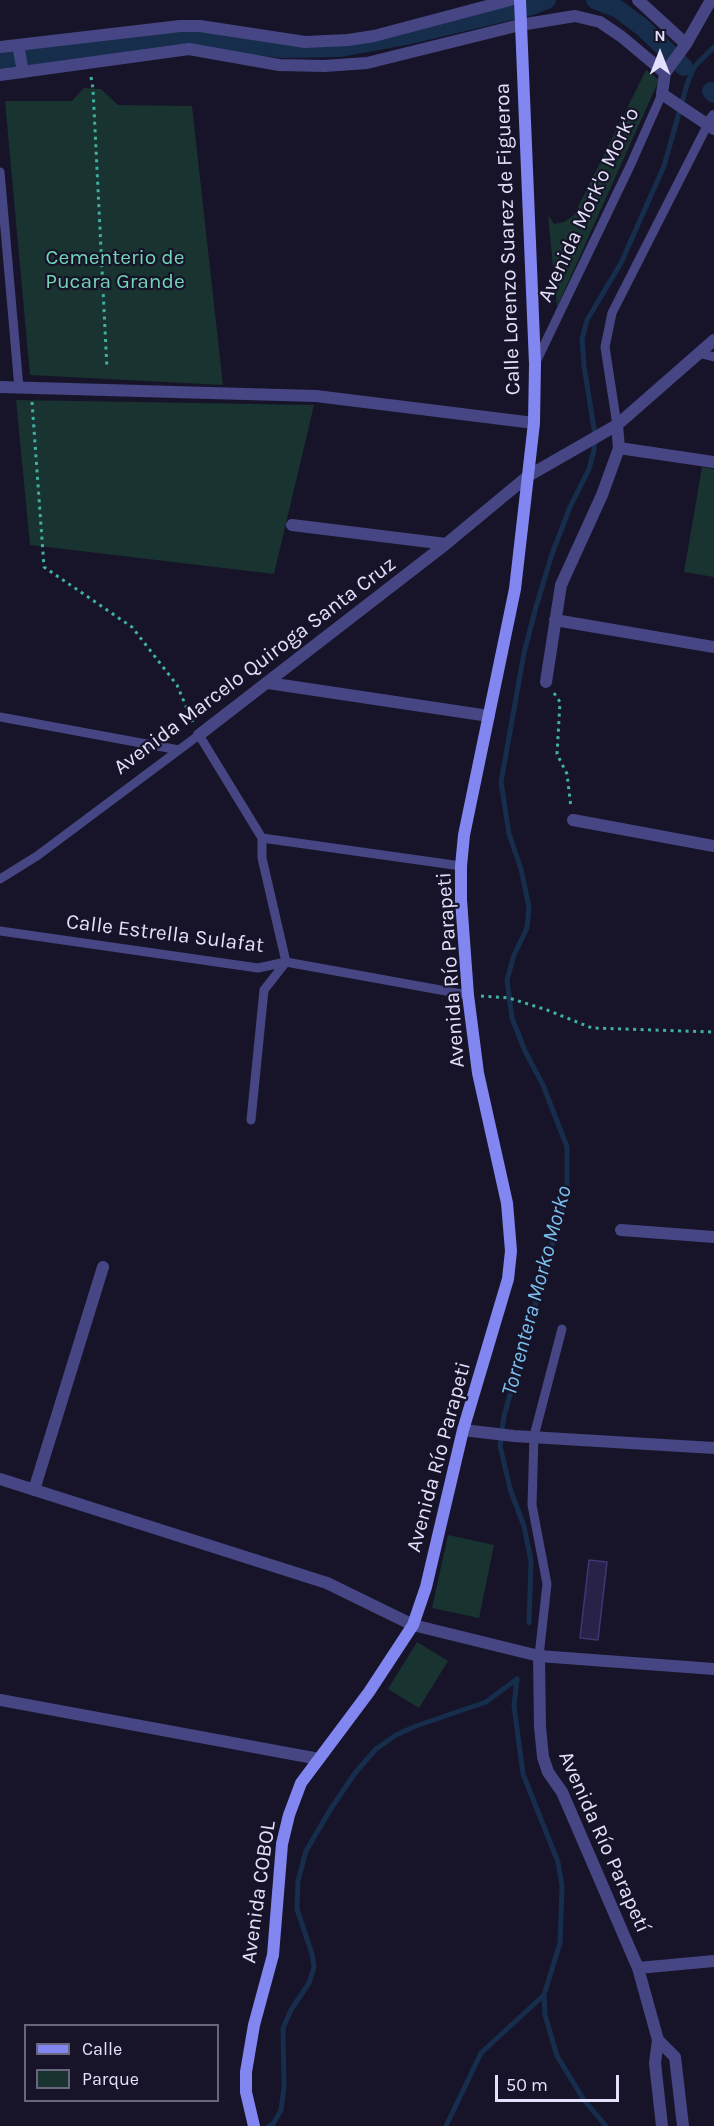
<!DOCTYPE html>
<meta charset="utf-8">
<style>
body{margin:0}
#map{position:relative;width:714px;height:2126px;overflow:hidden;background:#171429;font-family:Karla,sans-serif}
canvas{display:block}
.legend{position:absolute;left:24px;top:2024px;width:195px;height:78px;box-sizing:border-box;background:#171429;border:2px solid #68667d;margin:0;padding:8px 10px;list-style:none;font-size:18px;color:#e2e0fb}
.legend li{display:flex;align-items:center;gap:12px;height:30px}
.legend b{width:30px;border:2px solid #68667d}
.north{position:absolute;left:630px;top:24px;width:60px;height:60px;-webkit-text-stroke:4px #171429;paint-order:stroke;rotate:0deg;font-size:16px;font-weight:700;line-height:24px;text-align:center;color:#e2e0fb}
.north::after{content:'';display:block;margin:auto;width:21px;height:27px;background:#e2e0fb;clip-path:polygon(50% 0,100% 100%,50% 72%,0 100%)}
.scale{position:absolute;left:495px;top:2075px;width:124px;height:27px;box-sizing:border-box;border:3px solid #e2e0fb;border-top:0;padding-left:8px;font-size:18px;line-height:21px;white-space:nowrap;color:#e2e0fb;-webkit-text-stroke:4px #171429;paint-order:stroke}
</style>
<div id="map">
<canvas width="714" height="2126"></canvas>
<ul class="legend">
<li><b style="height:8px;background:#8286f0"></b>Calle</li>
<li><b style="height:16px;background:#183330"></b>Parque</li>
</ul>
<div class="north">N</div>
<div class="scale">50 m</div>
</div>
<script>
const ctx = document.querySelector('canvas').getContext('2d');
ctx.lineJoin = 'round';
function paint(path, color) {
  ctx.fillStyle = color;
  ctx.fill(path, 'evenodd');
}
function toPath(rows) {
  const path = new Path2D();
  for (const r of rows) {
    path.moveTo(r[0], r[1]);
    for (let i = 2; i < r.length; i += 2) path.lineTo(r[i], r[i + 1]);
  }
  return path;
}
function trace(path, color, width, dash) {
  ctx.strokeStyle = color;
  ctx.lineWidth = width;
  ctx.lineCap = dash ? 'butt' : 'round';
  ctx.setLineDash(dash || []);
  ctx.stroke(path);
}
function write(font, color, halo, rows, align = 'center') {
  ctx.font = font + ' Karla,sans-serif';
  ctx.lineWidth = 4.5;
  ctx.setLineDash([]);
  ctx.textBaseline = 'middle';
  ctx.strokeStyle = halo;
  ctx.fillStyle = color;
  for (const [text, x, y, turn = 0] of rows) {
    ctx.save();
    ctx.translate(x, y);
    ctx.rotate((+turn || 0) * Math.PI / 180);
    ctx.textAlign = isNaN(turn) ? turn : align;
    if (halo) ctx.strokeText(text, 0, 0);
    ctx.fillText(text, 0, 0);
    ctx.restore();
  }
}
paint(toPath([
 [646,70,659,80,557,307,548,215,554,224,564,222,574,215],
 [84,88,101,89,118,105,192,106,223,385,30,375,5,101,72,101],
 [16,400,314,405,274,574,30,545],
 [702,467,714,469,714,577,684,572],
 [448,1535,494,1545,479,1618,432,1608],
 [417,1642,448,1661,419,1708,388,1689]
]), '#183330');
trace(toPath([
 [529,1623,531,1561,524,1526,511,1492,500,1446,504,1416,567,1191,567,1147,543,1085,525,1051,512,1018,507,980,514,955,527,928,529,907,521,869,509,834,501,782,524,653,536,607,552,554,570,507,589,469,594,450,595,435,584,366,582,339,587,320,621,263,664,166,688,81,695,66,714,47],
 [517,1679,514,1706,523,1774,558,1862,562,1886,560,1943,544,1995,545,2015,557,2056,584,2100,606,2126],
 [269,2126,273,2124,281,2110,284,2087,283,2028,291,2010,309,1983,314,1967,312,1954,297,1909,298,1881,306,1851,330,1810,355,1773,376,1749,396,1735,416,1726,486,1702,517,1679],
 [446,2126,481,2053,544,1995]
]), '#162d4c', 5);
trace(toPath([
 [595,0,618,9,642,27,684,67],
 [30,57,177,37,283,49,340,48,406,36,532,6,547,0],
 [0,61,11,60],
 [711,91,714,94]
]), '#162d4c', 18);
const building = toPath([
 [589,1560,607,1562,598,1640,580,1638,589,1560]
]);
paint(building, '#282248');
trace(building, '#3f3772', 1.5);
trace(toPath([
 [91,77,93,89,107,369],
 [32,402,44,567,132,627,177,685,193,723],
 [554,693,560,702,557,754,567,774,571,808],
 [481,996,509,998,547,1010,592,1028,714,1032]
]), '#40b0a3', 3, [3, 4.5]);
trace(toPath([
 [0,172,19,388],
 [698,353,714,357],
 [536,362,631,164,662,94],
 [617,425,605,347,612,313,707,126],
 [0,717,179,750],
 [262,838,461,866],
 [0,879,37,856,199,735,262,838,262,858,286,962],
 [0,931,258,968,286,962,468,995],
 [251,1120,264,990,286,962],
 [539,1656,547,1584,532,1505,534,1436,562,1329]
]), '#454683', 9);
trace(toPath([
 [0,387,316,396,534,423],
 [619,448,714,462],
 [292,525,446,544],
 [555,620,714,647],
 [546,682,561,585,602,495,619,448,617,425],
 [268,683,489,716],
 [199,735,446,544,528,476,617,425,714,340],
 [573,820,714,846],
 [621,1230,714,1237],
 [463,1430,514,1436,714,1448],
 [0,1479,327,1583,413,1625],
 [34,1490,103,1267],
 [0,1700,319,1759],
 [658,2040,655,2063,662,2126]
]), '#454683', 12);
trace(toPath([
 [638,0,686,44],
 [711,0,686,44,665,73,662,94,714,129],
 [18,45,23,72],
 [0,47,180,26,200,26,305,42,348,40,374,36,510,0],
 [0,75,189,49,279,65,324,66,367,63,520,25,575,16,600,22,622,37,665,73],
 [707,126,714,116],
 [413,1625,539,1656,714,1669],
 [539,1656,540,1727,543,1757,548,1772,562,1792,638,1968,658,2040,675,2057,683,2126],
 [638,1968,714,1961]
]), '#454683', 12);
trace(toPath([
 [254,2126,246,2092,246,2072,254,2025,273,1955,282,1844,289,1815,301,1783,369,1692,413,1625,426,1587,463,1430,508,1279,511,1251,507,1203,478,1073,468,995,461,900,461,866,464,835,515,589,534,423,535,364,520,0]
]), '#8286f0', 12);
write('21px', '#e2e0fb', '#171429', [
 ["Avenida Mork'o Mork'o",589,205,-65],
 ["Calle Lorenzo Suarez de Figueroa",508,239,-92],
 ["Avenida Marcelo Quiroga Santa Cruz",255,666,-37],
 ["Calle Estrella Sulafat",165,934,7],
 ["Avenida Río Parapeti",451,970,-94],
 ["Avenida Río Parapeti",439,1457,-75],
 ["Avenida Río Parapetí",604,1842,66],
 ["Avenida COBOL",259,1892,-82]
]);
write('21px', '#73d5b7', '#171429', [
 ["Cementerio de",115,258],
 ["Pucara Grande",115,282]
]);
write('italic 22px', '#7ac0ef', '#171429', [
 ["Torrentera Morko Morko",537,1291,-75]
]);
</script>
